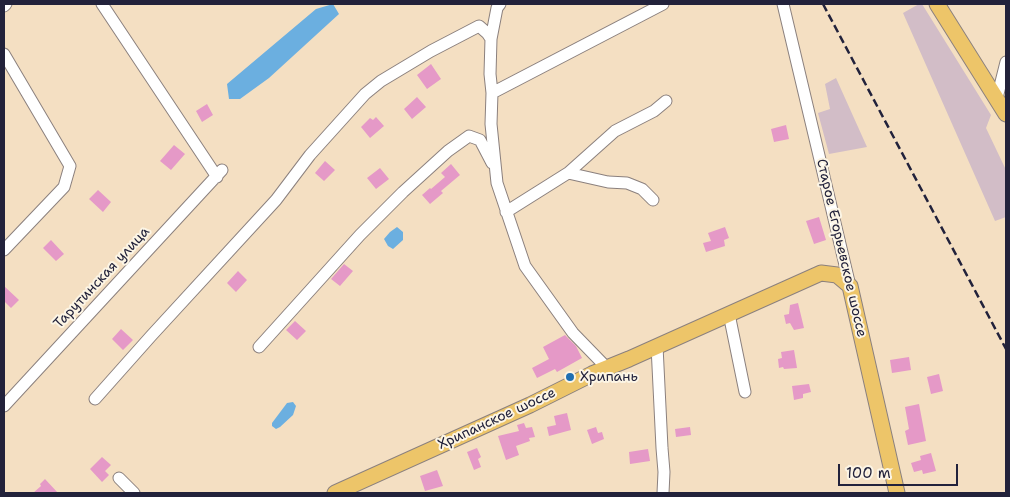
<!DOCTYPE html>
<meta charset="utf-8">
<style>
body{margin:0}
#map{position:relative;width:1010px;height:497px;overflow:hidden;background:#f4dfc2;font-family:"Shantell Sans",sans-serif}
canvas{display:block}
.frame{position:absolute;inset:0;border:5px solid #22223b;pointer-events:none}
.scale{position:absolute;left:838px;top:464px;width:120px;height:22px;box-sizing:border-box;border:2px solid #22223b;border-top:0;padding-left:6px;font-size:15px;line-height:18px;white-space:nowrap;color:#22223b;-webkit-text-stroke:4px #fcf5e5;paint-order:stroke}
</style>
<div id="map">
<canvas width="1010" height="497"></canvas>
<div class="frame"></div>
<div class="scale">100 m</div>
</div>
<script>
const ctx = document.querySelector('canvas').getContext('2d');
ctx.lineJoin = 'round';
function paint(path, color) {
  ctx.fillStyle = color;
  ctx.fill(path, 'evenodd');
}
function toPath(rows) {
  const path = new Path2D();
  for (const r of rows) {
    path.moveTo(r[0], r[1]);
    for (let i = 2; i < r.length; i += 2) path.lineTo(r[i], r[i + 1]);
  }
  return path;
}
function trace(path, color, width, dash) {
  ctx.strokeStyle = color;
  ctx.lineWidth = width;
  ctx.lineCap = dash ? 'butt' : 'round';
  ctx.setLineDash(dash || []);
  ctx.stroke(path);
}
function write(font, color, halo, rows, align = 'center') {
  ctx.font = font + ' "Shantell Sans",sans-serif';
  ctx.lineWidth = 4;
  ctx.setLineDash([]);
  ctx.textBaseline = 'middle';
  ctx.strokeStyle = halo;
  ctx.fillStyle = color;
  for (const [text, x, y, turn = 0] of rows) {
    ctx.save();
    ctx.translate(x, y);
    ctx.rotate((+turn || 0) * Math.PI / 180);
    ctx.textAlign = isNaN(turn) ? turn : align;
    if (halo) ctx.strokeText(text, 0, 0);
    ctx.fillText(text, 0, 0);
    ctx.restore();
  }
}
paint(toPath([
 [919,4,922,4,991,115,986,128,1006,170,1006,217,995,221,903,13],
 [836,78,867,147,829,154,818,113,830,109,825,84]
]), '#d2bdc7');
paint(toPath([
 [333,4,339,14,269,78,240,99,229,99,227,84,316,9],
 [397,227,403,232,403,240,393,249,388,246,384,239,390,232],
 [293,402,296,406,293,415,280,427,276,429,272,426,272,423,287,403]
]), '#6bafe0');
paint(toPath([
 [431,64,441,79,427,89,417,75],
 [417,97,426,107,412,119,404,109],
 [207,104,213,115,202,122,196,111],
 [376,117,384,126,370,138,361,127,370,118,373,120],
 [786,125,789,139,774,142,771,129],
 [174,145,185,154,171,170,160,161],
 [325,161,335,170,324,181,315,173],
 [451,164,460,175,441,191,443,193,430,204,422,195,430,188,431,189,445,177,441,173],
 [380,168,389,179,376,189,367,178],
 [98,190,111,202,103,212,89,199],
 [819,217,826,240,814,244,806,221],
 [725,227,729,238,724,240,725,246,706,252,703,243,711,241,708,233],
 [51,240,64,254,56,261,43,248],
 [344,264,353,271,340,286,331,279],
 [238,271,247,280,236,292,227,283],
 [4,286,19,300,11,308,4,301],
 [798,303,804,328,794,330,790,323,786,324,784,315,789,314,790,305],
 [295,321,306,331,297,340,286,330],
 [121,329,133,340,123,350,112,339],
 [565,335,576,346,582,358,557,372,555,369,537,378,532,368,549,359,543,347],
 [794,350,797,368,784,369,783,367,779,368,778,359,782,358,781,352],
 [909,357,911,370,892,373,890,360],
 [939,374,943,391,931,394,927,377],
 [809,384,811,392,803,394,803,398,794,400,792,386],
 [919,404,926,441,908,445,905,431,909,429,905,407],
 [567,413,571,430,549,436,547,427,556,425,554,416],
 [524,423,526,428,532,427,535,437,529,438,530,441,516,446,519,455,506,460,498,436,519,431,517,425],
 [596,427,598,433,602,432,604,439,592,444,587,430],
 [690,427,691,435,676,437,675,429],
 [477,448,481,457,478,459,481,467,474,470,467,452],
 [648,449,650,461,630,464,629,452],
 [931,453,936,471,923,474,922,470,914,472,911,463,921,460,920,456],
 [102,457,111,465,105,471,109,475,102,482,90,469],
 [437,470,443,486,425,491,420,476],
 [45,479,58,493,33,493,41,486,40,484]
]), '#e599c7');
const minor = toPath([
 [102,4,217,177],
 [500,4,497,8,491,39,490,74,492,93,491,124,497,183,525,266,573,333,607,368],
 [783,4,850,286],
 [4,6,6,4],
 [4,54,70,166,64,187,4,250],
 [492,93,663,4],
 [997,98,1006,62],
 [568,173,608,182,627,183,642,189,653,200],
 [506,212,568,173,615,131,654,111,666,101],
 [729,314,745,392],
 [657,346,662,448,664,472,663,493],
 [259,347,360,235,403,192,448,151,469,136,480,140,492,163],
 [95,399,151,336,276,200,310,155,365,94,381,81,431,51,479,26,487,33,491,39],
 [4,406,222,170],
 [119,478,134,493]
]);
const major = toPath([
 [937,4,1006,114],
 [335,493,530,405,592,374,629,359,821,273,837,275,850,286,897,493]
]);
trace(minor, '#8b807e', 13);
trace(major, '#8b807e', 17);
trace(minor, '#fff', 11);
trace(major, '#edc569', 15);
trace(toPath([
 [823,4,1006,349]
]), '#22223b', 2.5, [8, 4]);
for (const [x, y, r, color] of [
 [570,377,5,"#1f6fb2"]
]) {
  const dot = new Path2D();
  dot.arc(x, y, r, 0, 2 * Math.PI);
  ctx.fillStyle = color;
  ctx.fill(dot);
  trace(dot, '#fcf5e5', 2);
}
write('14px', '#22223b', '#fcf5e5', [
 ["Старое Егорьевское шоссе",841,248,77],
 ["Тарутинская улица",102,278,-47],
 ["Хрипанское шоссе",497,419,-25]
]);
write('14px', '#22223b', '#fcf5e5', [
 ["Хрипань",580,377]
], 'left');
</script>
